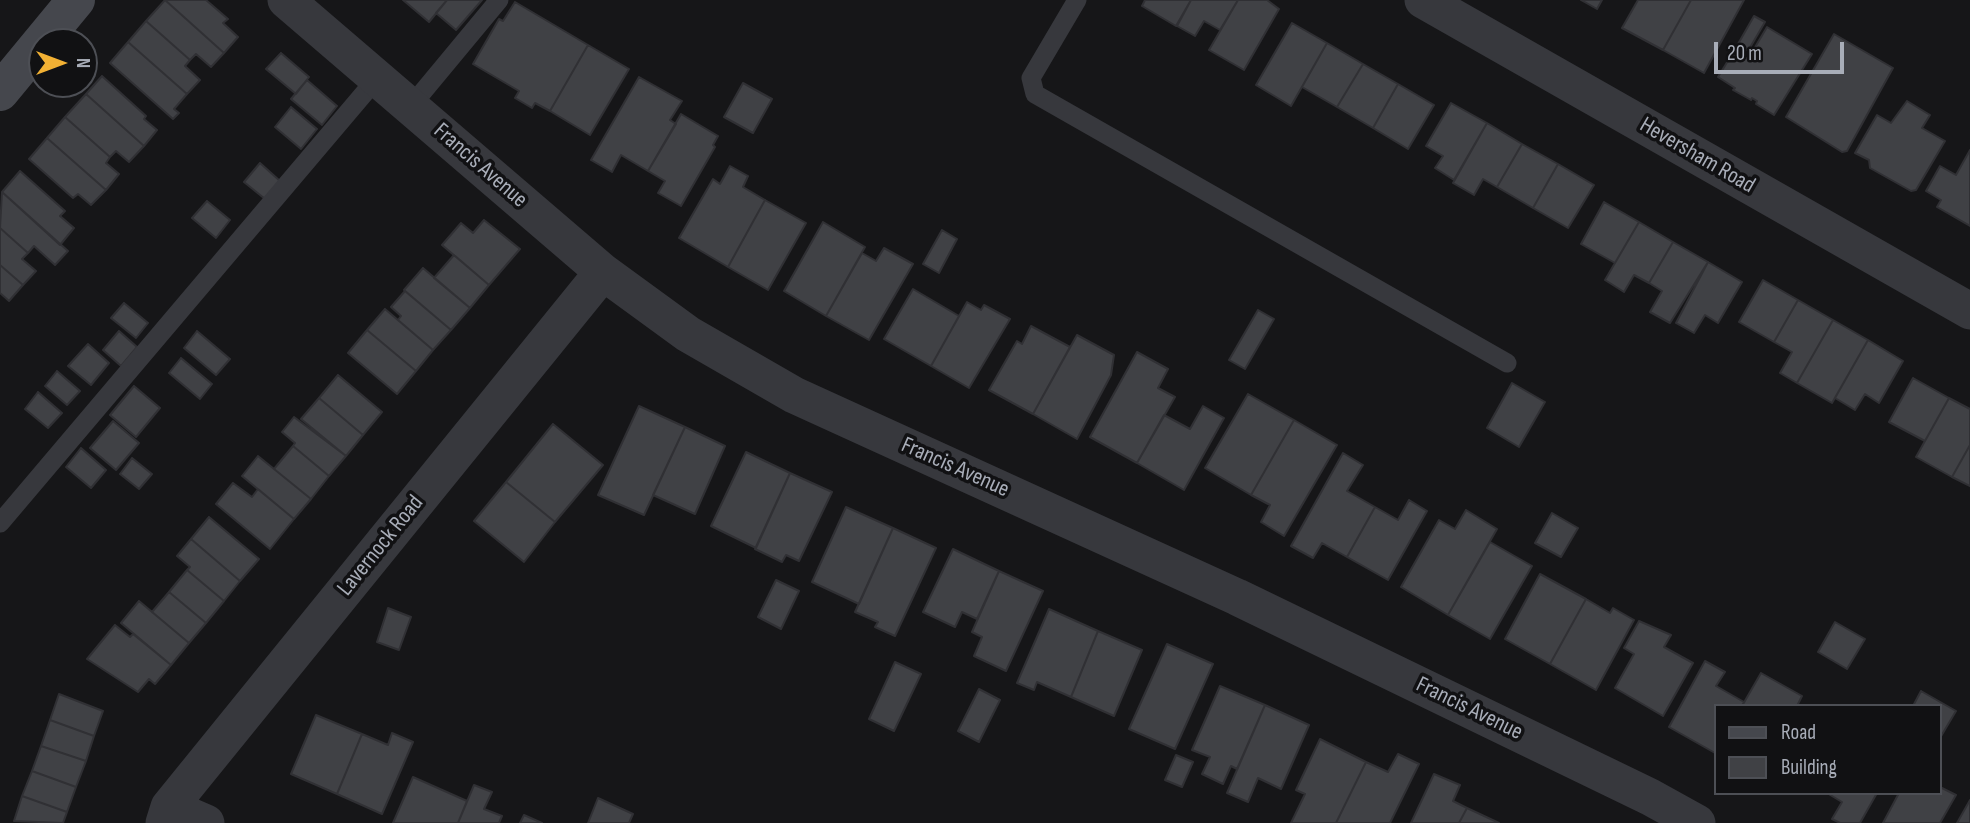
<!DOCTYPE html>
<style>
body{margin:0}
#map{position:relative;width:1970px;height:823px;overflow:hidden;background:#161618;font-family:"Sofia Sans Condensed",sans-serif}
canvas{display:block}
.legend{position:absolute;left:1714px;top:704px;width:228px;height:91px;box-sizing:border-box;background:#111113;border:2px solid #4d4f55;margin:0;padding:9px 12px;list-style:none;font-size:21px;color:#a8adb8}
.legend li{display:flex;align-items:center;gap:14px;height:35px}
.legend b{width:35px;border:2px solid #4d4f55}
.north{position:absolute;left:28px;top:28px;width:70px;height:70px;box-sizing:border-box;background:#111113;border:2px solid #4d4f55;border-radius:50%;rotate:90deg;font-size:19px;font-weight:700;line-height:28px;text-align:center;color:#a8adb8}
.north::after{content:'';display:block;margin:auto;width:24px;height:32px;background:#f2b134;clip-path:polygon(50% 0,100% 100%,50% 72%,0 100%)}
.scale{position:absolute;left:1714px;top:42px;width:130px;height:32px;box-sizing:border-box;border:4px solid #a8adb8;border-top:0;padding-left:9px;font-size:21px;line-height:24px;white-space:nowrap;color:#a8adb8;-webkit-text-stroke:5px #111113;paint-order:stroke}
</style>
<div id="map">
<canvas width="1970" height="823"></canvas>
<ul class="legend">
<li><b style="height:9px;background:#45474d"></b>Road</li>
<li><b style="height:19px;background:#404145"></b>Building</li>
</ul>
<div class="north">N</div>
<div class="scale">20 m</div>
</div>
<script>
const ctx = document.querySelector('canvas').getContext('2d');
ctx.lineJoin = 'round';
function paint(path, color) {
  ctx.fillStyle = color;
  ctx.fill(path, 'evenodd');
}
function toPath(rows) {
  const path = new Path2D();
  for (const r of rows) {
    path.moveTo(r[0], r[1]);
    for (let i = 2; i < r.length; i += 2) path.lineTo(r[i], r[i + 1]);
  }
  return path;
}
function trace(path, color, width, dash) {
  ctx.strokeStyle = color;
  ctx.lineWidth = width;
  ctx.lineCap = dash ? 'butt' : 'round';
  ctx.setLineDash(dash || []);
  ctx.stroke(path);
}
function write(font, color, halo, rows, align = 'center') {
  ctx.font = font + ' "Sofia Sans Condensed",sans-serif';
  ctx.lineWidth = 7;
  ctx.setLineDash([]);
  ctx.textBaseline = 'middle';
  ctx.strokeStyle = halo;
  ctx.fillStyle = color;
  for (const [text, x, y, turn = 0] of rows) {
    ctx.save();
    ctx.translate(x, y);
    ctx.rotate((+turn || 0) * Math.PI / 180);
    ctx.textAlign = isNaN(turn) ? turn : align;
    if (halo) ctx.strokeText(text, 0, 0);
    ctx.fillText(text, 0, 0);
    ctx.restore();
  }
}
const building = toPath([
 [165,0,206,0,228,19,223,23,238,37,224,53,165,0],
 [165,0,224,53,211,67,196,54,190,60,146,21,165,0],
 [403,0,447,0,429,22,403,0],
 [447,0,482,0,456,30,436,13,447,0],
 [1145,0,1191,0,1176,26,1142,6,1145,0],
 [1191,0,1238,0,1220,30,1204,21,1195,36,1177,26,1191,0],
 [1238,0,1267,0,1279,9,1244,70,1209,50,1238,0],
 [1581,0,1602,0,1597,9,1581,0],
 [1638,0,1691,0,1663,50,1622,28,1638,0],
 [1691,0,1744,0,1704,73,1663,50,1691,0],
 [515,2,588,45,550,111,535,103,532,108,515,98,519,91,473,64,499,19,503,21,515,2],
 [1754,16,1765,22,1748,51,1738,44,1754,16],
 [146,21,190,60,185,66,200,80,187,94,128,42,146,21],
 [1292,23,1327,43,1291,106,1256,85,1292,23],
 [1767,27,1812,54,1774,115,1756,104,1757,101,1752,98,1751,100,1733,90,1735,88,1718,77,1734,51,1748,59,1767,27],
 [1834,34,1893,68,1847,151,1842,152,1786,117,1834,34],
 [128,42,187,94,174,109,179,113,173,119,110,63,128,42],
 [1327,43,1363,64,1337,107,1302,87,1327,43],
 [588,45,629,69,590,135,550,111,588,45],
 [281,53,309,77,296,94,266,69,281,53],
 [1363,64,1398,84,1373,128,1337,107,1363,64],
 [102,76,146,116,144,119,157,130,144,146,86,94,102,76],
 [639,77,682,101,670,120,676,124,648,171,621,155,612,172,591,160,639,77],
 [307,80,337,106,322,125,291,99,307,80],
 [743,83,772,99,753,133,724,117,743,83],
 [1398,84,1434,105,1408,149,1373,128,1398,84],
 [86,94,144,146,129,162,116,151,110,157,65,117,86,94],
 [1907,101,1930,115,1922,128,1945,141,1916,190,1911,191,1870,168,1869,160,1855,153,1877,115,1891,123,1907,101],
 [1451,103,1487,123,1454,180,1435,168,1443,156,1426,146,1451,103],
 [291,107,317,129,301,149,275,127,291,107],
 [681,114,718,136,713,145,715,147,681,206,658,193,665,181,648,171,681,114],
 [65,117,110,157,106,163,119,174,106,190,47,138,65,117],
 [1487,123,1522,144,1497,187,1483,179,1474,195,1453,183,1487,123],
 [47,138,106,190,91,205,78,194,73,198,29,159,47,138],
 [1522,144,1558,164,1533,208,1497,187,1522,144],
 [1970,150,1970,226,1937,207,1941,200,1926,191,1940,166,1956,175,1970,150],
 [260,163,280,181,265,199,244,182,260,163],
 [1558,164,1594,185,1568,228,1533,208,1558,164],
 [730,166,748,176,743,187,765,200,728,267,679,238,713,179,720,184,730,166],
 [20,171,65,211,60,216,74,228,60,245,2,192,20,171],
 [2,192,68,251,55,265,34,246,28,253,0,228,2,192],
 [765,200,806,223,768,290,728,267,765,200],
 [207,201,230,220,216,238,192,218,207,201],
 [1604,202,1639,222,1615,263,1581,244,1604,202],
 [484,220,520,249,489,285,442,245,461,223,473,233,484,220],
 [823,222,865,247,826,316,784,291,823,222],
 [1639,222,1673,242,1649,283,1634,275,1624,292,1605,280,1639,222],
 [0,228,28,253,22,259,36,271,23,285,0,265,0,228],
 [942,230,957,239,939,273,923,264,942,230],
 [1673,242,1708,262,1670,323,1650,312,1662,291,1649,283,1673,242],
 [884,248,913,264,869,340,826,316,862,253,876,261,884,248],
 [454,255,489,285,470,308,434,278,454,255],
 [1708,262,1742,282,1718,323,1705,315,1694,333,1676,323,1708,262],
 [0,265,23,285,9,301,0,293,0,265],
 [423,268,470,308,451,330,404,290,423,268],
 [1763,280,1798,300,1774,342,1739,322,1763,280],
 [913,289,959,316,931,366,884,339,913,289],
 [405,291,451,330,433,350,398,320,401,316,391,307,405,291],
 [1798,300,1833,320,1797,383,1780,373,1792,352,1774,342,1798,300],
 [967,302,981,310,984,305,1010,319,969,388,931,366,967,302],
 [124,303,148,323,136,338,111,318,124,303],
 [385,309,433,350,416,371,367,330,385,309],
 [1258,310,1274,319,1245,369,1229,360,1258,310],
 [1833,320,1868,340,1832,403,1797,383,1833,320],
 [1031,326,1070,347,1033,414,989,390,1017,341,1022,344,1031,326],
 [367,330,416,371,397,394,348,353,367,330],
 [119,331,137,347,121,366,103,350,119,331],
 [197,331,230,359,216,375,184,348,197,331],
 [1077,335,1114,355,1111,375,1077,439,1033,414,1077,335],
 [1868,340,1903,361,1879,403,1865,394,1855,410,1835,398,1868,340],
 [88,344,109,363,91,385,68,366,88,344],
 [1137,352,1168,369,1158,388,1175,397,1137,463,1090,437,1137,352],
 [181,358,212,384,200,399,169,373,181,358],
 [57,371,80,391,67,405,45,386,57,371],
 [338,375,382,412,363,435,319,398,338,375],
 [1913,378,1949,398,1925,441,1889,422,1913,378],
 [1512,383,1545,402,1519,447,1487,428,1512,383],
 [134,386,160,408,136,437,110,415,134,386],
 [38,392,62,413,48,428,25,409,38,392],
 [1248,394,1294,420,1251,495,1205,468,1248,394],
 [319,398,363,435,346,456,301,419,319,398],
 [1949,398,1970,409,1970,445,1952,477,1916,457,1949,398],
 [639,406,685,427,644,515,598,495,639,406],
 [1203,406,1224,418,1184,490,1137,463,1164,415,1190,429,1203,406],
 [294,417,346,456,329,476,293,446,295,443,282,432,294,417],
 [1294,420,1337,445,1284,536,1261,522,1270,505,1251,495,1294,420],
 [113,421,139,443,116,470,90,448,113,421],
 [553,424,603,465,555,522,506,482,553,424],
 [685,427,725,446,695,514,653,495,685,427],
 [1970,445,1970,486,1952,477,1970,445],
 [293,446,329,476,311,499,274,469,293,446],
 [81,448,106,470,91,488,66,467,81,448],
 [746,452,790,473,756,548,711,526,746,452],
 [1343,453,1363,465,1347,491,1375,507,1347,557,1322,543,1313,558,1291,546,1343,453],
 [258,456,311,499,294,519,242,476,258,456],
 [132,458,152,474,139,489,120,474,132,458],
 [790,473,832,492,799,561,786,555,782,562,755,549,790,473],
 [506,482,555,522,524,562,474,521,506,482],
 [233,483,252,497,258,489,294,519,270,549,216,504,233,483],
 [1409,500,1427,511,1388,580,1347,557,1375,507,1398,520,1409,500],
 [846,507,893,528,859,604,812,582,846,507],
 [1466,510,1497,529,1448,615,1401,587,1439,520,1455,529,1466,510],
 [1552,513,1578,528,1561,557,1535,543,1552,513],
 [209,517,259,559,240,581,191,539,209,517],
 [893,528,936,548,895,636,875,627,878,622,855,612,893,528],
 [191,539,240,581,224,601,187,570,190,567,177,556,191,539],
 [1490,542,1532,566,1490,639,1448,615,1490,542],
 [953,549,999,571,977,619,962,612,955,627,923,612,953,549],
 [187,570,224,601,206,623,169,592,187,570],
 [999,571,1043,591,1006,671,974,656,982,637,972,632,999,571],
 [1540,574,1586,599,1550,664,1505,639,1540,574],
 [776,580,799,591,781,629,758,617,776,580],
 [169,592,206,623,189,643,152,612,169,592],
 [1586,599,1610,613,1613,608,1634,620,1596,690,1550,664,1586,599],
 [139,601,189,643,171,665,121,623,139,601],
 [388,608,411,617,399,650,377,642,388,608],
 [1049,609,1098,631,1071,697,1037,682,1034,690,1017,683,1049,609],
 [1639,621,1671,635,1664,647,1693,663,1663,716,1615,688,1634,654,1624,648,1639,621],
 [1835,622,1865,639,1847,669,1818,652,1835,622],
 [115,625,130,637,133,634,171,665,155,684,149,679,138,692,87,659,115,625],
 [1098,631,1142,650,1114,716,1071,697,1098,631],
 [1167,644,1213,664,1175,749,1129,729,1167,644],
 [1705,661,1725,672,1716,686,1744,702,1742,706,1716,706,1715,753,1669,727,1705,661],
 [895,662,921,674,894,731,869,719,895,662],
 [1761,673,1802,696,1797,706,1742,706,1761,673],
 [1220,686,1265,705,1237,769,1231,766,1223,784,1202,774,1210,757,1192,750,1220,686],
 [979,689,1000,700,979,742,958,731,979,689],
 [1921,691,1956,711,1940,738,1940,706,1913,706,1921,691],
 [59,694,103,711,94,736,50,720,59,694],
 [1265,705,1309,725,1281,789,1258,778,1248,802,1227,793,1265,705],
 [316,715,362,734,337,794,291,774,316,715],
 [50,720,94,736,86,761,41,746,50,720],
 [392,733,413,742,382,814,337,794,362,734,388,745,392,733],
 [1320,739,1366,762,1336,823,1291,823,1305,794,1296,790,1320,739],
 [41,746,86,761,76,787,32,771,41,746],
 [1398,754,1419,764,1390,823,1336,823,1366,762,1388,772,1398,754],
 [1176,755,1193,762,1182,787,1165,780,1176,755],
 [32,771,76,787,67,812,22,796,32,771],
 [1434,774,1460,785,1453,801,1467,808,1459,823,1411,823,1434,774],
 [413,777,467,801,458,823,393,823,413,777],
 [474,785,492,792,484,809,502,816,499,823,458,823,474,785],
 [1940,787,1956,795,1940,823,1883,823,1899,793,1940,793,1940,787],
 [1827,793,1877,793,1860,823,1840,823,1832,819,1842,802,1827,793],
 [22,796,67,812,63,823,14,821,22,796],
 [598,798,633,814,629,823,588,823,598,798],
 [1970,800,1970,823,1957,823,1970,800],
 [1467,808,1499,823,1459,823,1467,808],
 [524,815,542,823,520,823,524,815]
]);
paint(building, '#404145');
trace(building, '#303034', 2);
trace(toPath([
 [1077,0,1031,78,1035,94,1507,363],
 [411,106,499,0],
 [0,523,378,77]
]), '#37383d', 19);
trace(toPath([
 [286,0,603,272,688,334,794,395,1237,597,1650,797,1697,823],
 [1423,0,1970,311],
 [169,807,206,823],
 [164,823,169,807,603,272]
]), '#37383d', 37);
trace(toPath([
 [0,92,76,0]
]), '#45474d', 38);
write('23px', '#a8adb8', '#111113', [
 ["Heversham Road",1697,156,30],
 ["Francis Avenue",480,166,41],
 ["Francis Avenue",955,468,24],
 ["Lavernock Road",381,546,-51],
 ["Francis Avenue",1469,709,26]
]);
</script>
